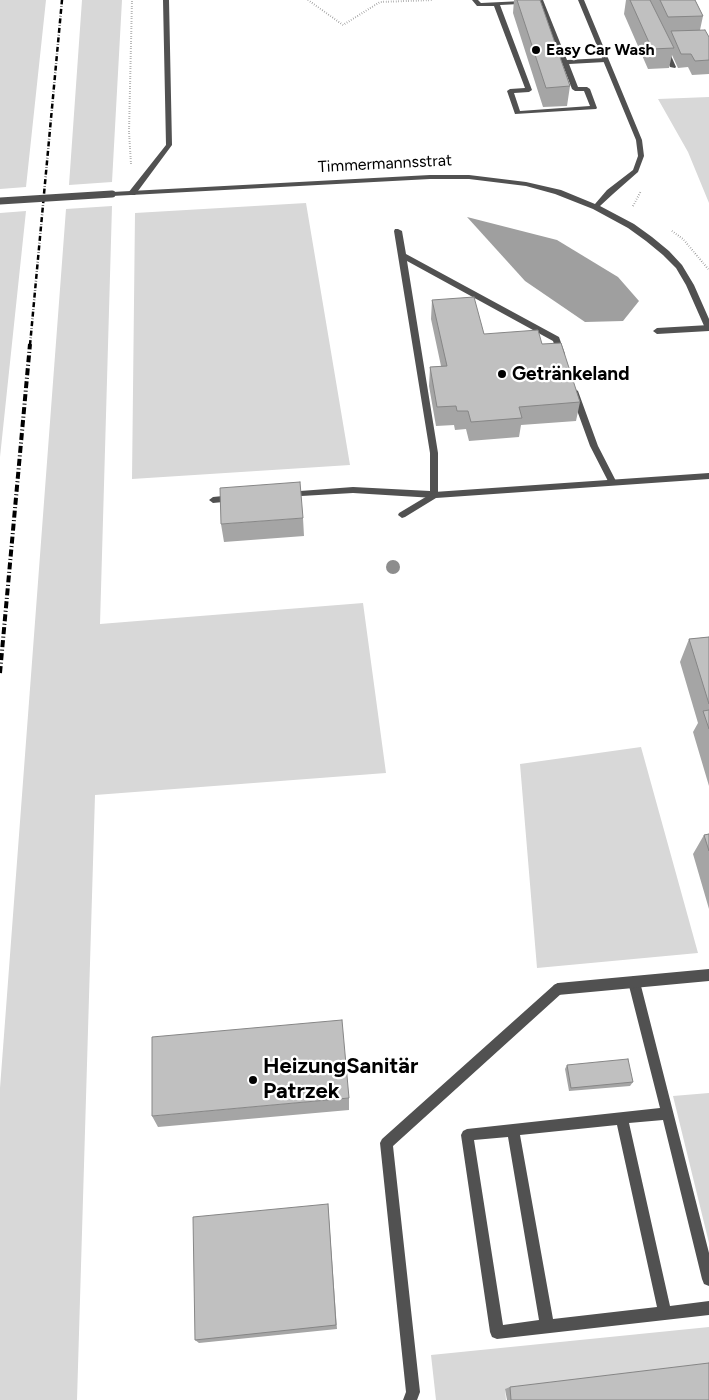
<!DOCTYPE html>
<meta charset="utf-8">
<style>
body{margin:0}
canvas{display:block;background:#fff}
</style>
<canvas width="709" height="1400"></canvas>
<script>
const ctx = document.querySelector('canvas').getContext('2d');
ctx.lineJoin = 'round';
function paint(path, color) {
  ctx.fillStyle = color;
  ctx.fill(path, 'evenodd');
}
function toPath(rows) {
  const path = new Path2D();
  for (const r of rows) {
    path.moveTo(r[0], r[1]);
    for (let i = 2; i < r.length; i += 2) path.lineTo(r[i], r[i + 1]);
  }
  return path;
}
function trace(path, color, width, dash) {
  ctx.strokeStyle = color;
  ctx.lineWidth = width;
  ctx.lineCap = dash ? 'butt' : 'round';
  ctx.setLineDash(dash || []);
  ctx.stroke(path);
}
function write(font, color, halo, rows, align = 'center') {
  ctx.font = font + ' Figtree,sans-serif';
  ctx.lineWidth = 4.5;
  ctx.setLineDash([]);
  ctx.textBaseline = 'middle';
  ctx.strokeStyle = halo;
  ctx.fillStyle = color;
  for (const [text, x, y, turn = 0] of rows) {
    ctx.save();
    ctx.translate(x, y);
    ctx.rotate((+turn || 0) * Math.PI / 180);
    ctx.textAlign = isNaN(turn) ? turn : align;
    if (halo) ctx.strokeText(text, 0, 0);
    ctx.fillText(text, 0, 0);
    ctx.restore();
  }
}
paint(toPath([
 [0,0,46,0,26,187,0,189],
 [82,0,122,0,112,182,69,185],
 [709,97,709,203,688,152,658,99],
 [306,203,350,465,132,479,135,213],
 [112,206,100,624,363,603,386,773,95,795,77,1400,0,1400,0,1088,66,209],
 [26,211,0,457,0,213],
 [641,747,698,953,537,968,520,764],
 [709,1093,709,1243,673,1096],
 [709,1327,709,1364,505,1389,506,1400,436,1400,431,1355]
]), '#d8d8d8');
paint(toPath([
 [467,217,557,240,618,277,639,301,623,321,585,322,525,281]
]), '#9f9f9f');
trace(toPath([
 [308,0,343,25,380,2,433,0],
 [131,164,129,132,132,0],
 [633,206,641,191],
 [672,231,683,239,709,270]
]), '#737373', 2, [0.5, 2]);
paint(toPath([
 [163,0,169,0,172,145,135,195,132,195,128,193,166,145,163,0],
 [472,0,478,0,481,3,543,0,567,60,605,58,608,60,605,62,569,64,578,87,587,87,590,89,597,108,596,109,515,114,507,91,510,89,525,88,494,6,477,6,472,0],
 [539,3,572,89,575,91,584,91,590,106,520,111,514,93,529,92,532,90,500,5,539,3],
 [664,50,669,51,676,67,675,68,670,67,663,51,664,50],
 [395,229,398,229,402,231,406,254,559,337,565,354,564,356,558,356,553,341,407,261,438,453,438,495,434,498,353,493,284,497,283,495,287,492,353,487,430,491,430,453,394,231,395,229],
 [709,325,709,331,657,334,653,331,657,328,709,325],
 [574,388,578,391,598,446,617,483,616,485,610,485,590,446,570,391,574,388],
 [233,495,237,498,233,501,213,503,209,500,213,497,233,495],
 [634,976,638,978,640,982,709,1253,709,1286,704,1284,702,1279,663,1120,629,1123,670,1306,709,1301,709,1315,497,1339,492,1337,490,1332,461,1135,463,1131,467,1129,660,1108,628,982,630,978,634,976],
 [617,1125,657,1307,553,1319,520,1135,617,1125],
 [508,1137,539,1320,503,1325,474,1140,508,1137],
 [558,983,562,985,564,989,562,993,393,1146,420,1392,417,1400,403,1400,406,1392,380,1143,382,1139,554,985,558,983]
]), '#515151');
paint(toPath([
 [578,0,584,0,642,140,644,156,638,172,613,194,600,206,634,224,652,237,669,251,682,265,694,285,709,319,709,331,705,328,686,285,676,268,663,255,646,241,628,228,593,209,555,194,526,186,469,179,430,179,112,196,108,194,112,192,430,175,469,175,526,182,561,190,595,204,607,190,633,170,638,156,636,140,578,0],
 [709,473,709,479,436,498,405,517,402,518,398,515,399,513,434,492,709,473],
 [709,969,709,981,558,995,554,993,552,989,554,985,558,983,709,969]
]), '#515151');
trace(toPath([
 [30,345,62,0]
]), '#000', 2.5, [5, 2, 0.5, 2]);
trace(toPath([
 [0,673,30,344]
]), '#000', 4, [7, 2.5, 1, 2.5]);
trace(toPath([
 [0,201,112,194]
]), '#515151', 7);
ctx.fillStyle = '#8d8d8d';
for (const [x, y] of [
 [393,567]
]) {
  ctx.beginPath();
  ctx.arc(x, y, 7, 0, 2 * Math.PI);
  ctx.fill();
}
paint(toPath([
 [514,0,540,0,570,86,567,106,543,107,513,13],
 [626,0,695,0,703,16,700,30,709,37,709,74,692,75,688,67,678,68,672,55,669,68,648,69,624,14],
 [432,300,484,334,542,344,580,402,576,421,521,425,519,437,469,441,466,429,455,430,454,425,436,426,429,386,430,367,441,366,431,319],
 [303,518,304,536,224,542,221,524],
 [709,637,709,786,693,732,698,723,680,662,689,639],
 [709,834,709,909,693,854,704,835],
 [567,1065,633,1082,630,1086,569,1091,565,1069],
 [349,1098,349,1110,158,1127,152,1116],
 [328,1204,337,1329,199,1343,195,1340],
 [510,1387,709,1400,507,1400,505,1389]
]), '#a5a5a5');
const building = toPath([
 [517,0,540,0,570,86,546,88,517,0],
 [630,0,650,0,674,48,652,49,630,0],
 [660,0,695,0,703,16,668,17,660,0],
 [705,30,709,37,709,60,695,61,691,54,681,54,671,31,705,30],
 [474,297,484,334,538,330,542,344,561,343,580,402,519,407,522,418,471,422,468,411,457,411,456,406,437,407,430,367,447,366,432,300,474,297],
 [300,482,303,518,221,524,220,488,300,482],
 [709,637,709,704,689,639,709,637],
 [709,710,709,729,703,711,709,710],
 [709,834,709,851,704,835,709,834],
 [342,1020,349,1098,152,1116,152,1037,342,1020],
 [628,1059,633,1082,571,1088,567,1065,628,1059],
 [328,1204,336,1325,195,1340,193,1217,328,1204],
 [709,1363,709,1400,511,1400,510,1387,709,1363]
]);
paint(building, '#c0c0c0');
trace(building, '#868686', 1);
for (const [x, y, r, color] of [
 [536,50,5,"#000"],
 [502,374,5,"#000"],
 [253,1080,5,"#000"]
]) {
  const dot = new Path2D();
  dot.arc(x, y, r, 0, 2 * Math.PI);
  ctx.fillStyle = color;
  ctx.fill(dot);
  trace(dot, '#fff', 2);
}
write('bold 16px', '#000', '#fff', [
 ["Easy Car Wash",546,50]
], 'left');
write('16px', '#000', '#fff', [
 ["Timmermannsstrat",385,164,-3]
]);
write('bold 19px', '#000', '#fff', [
 ["Getränkeland",512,374]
], 'left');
write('bold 22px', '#000', '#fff', [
 ["HeizungSanitär",263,1067],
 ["Patrzek",263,1092]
], 'left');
</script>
